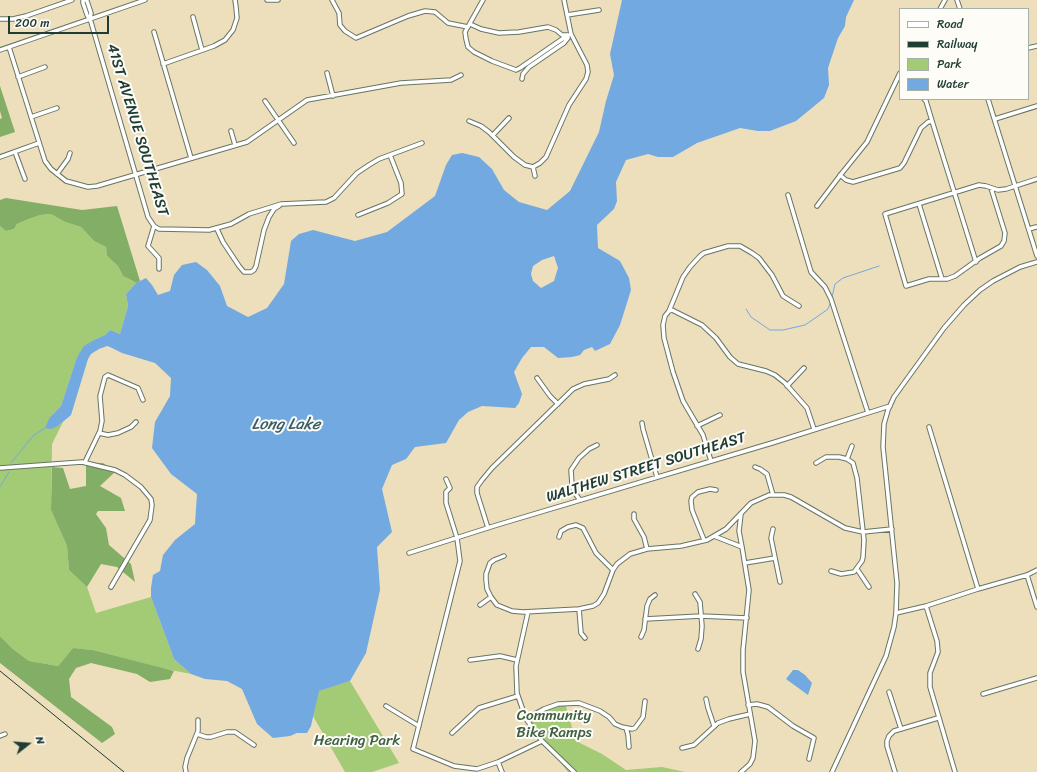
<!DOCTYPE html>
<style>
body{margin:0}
#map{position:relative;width:1037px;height:772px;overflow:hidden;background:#eddebc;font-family:Sriracha,sans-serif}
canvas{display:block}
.legend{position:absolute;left:899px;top:8px;width:130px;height:92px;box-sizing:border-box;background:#fdfcf7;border:1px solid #a4b0a9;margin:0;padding:5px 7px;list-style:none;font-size:12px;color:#1f3d34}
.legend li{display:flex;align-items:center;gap:8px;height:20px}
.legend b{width:20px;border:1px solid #a4b0a9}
.north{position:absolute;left:8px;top:724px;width:40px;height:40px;-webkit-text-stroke:3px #fdfcf7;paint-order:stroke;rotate:73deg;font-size:11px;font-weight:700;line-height:16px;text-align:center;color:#1f3d34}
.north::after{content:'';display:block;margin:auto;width:14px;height:18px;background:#1f3d34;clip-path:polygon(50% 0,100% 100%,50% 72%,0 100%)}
.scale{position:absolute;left:8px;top:16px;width:101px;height:18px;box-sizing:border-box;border:2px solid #1f3d34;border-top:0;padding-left:5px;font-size:12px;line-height:14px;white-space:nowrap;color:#1f3d34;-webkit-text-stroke:3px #fdfcf7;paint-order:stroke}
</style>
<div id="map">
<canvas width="1037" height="772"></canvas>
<ul class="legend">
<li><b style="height:5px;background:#fff"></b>Road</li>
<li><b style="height:5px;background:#1f3d34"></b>Railway</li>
<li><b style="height:11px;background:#a3ca75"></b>Park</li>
<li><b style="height:11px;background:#72a9e0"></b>Water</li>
</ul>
<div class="north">N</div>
<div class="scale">200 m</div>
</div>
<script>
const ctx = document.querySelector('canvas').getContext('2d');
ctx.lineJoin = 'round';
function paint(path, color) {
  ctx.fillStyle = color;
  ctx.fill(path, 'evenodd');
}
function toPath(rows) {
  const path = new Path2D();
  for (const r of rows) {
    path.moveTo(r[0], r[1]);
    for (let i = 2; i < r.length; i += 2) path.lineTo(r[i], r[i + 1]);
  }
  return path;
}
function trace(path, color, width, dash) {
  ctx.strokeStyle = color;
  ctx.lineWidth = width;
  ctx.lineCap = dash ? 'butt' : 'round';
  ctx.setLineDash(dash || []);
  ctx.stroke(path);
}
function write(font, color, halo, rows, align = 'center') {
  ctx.font = font + ' Sriracha,sans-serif';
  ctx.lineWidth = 4;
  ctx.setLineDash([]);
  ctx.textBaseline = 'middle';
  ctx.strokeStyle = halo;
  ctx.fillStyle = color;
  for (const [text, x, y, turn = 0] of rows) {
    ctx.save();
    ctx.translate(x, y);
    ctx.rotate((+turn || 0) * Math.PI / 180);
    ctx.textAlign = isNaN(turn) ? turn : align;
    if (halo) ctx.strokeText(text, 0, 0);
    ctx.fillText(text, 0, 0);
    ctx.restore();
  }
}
paint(toPath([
 [51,214,65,222,81,227,94,241,106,247,107,256,118,266,123,276,133,281,136,283,126,294,128,306,120,334,110,330,105,335,96,339,77,357,61,406,50,417,58,426,63,422,52,444,51,510,67,546,69,570,87,587,96,613,151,597,174,659,191,674,161,668,93,650,73,648,58,666,29,661,13,649,0,636,0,226,7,231,14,229,17,224,26,220,40,215],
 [350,681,399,763,372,772,345,772,313,716,318,691],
 [565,703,576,741,602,754,626,770,662,767,685,772,568,772,526,719,558,704]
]), '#a3ca75');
paint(toPath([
 [0,86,15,132,0,137,0,119,2,118,0,111],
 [6,198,82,210,117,206,140,281,136,283,133,281,123,276,118,266,107,256,106,247,94,241,81,227,65,222,51,214,40,215,26,220,17,224,14,229,6,231,0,226,0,200],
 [103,463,115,472,100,486,121,498,125,511,98,511,96,514,106,528,109,545,131,564,135,582,117,567,101,564,87,587,69,570,67,546,51,510,52,467,63,468,70,489,86,486,86,464],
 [0,636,13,649,29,661,58,666,73,648,93,650,174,671,170,679,150,682,137,674,91,663,76,668,69,679,71,697,112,727,115,734,102,743,0,663]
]), '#82ae66');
paint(toPath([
 [622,0,854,0,846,17,845,26,838,38,828,68,829,85,824,98,796,121,770,131,758,131,740,128,697,143,673,157,658,157,648,154,626,160,616,182,617,201,614,209,597,225,598,248,620,261,629,278,631,290,620,325,610,344,595,351,592,347,584,350,580,355,572,357,558,358,544,347,531,347,522,358,514,372,522,394,519,403,515,408,482,406,468,412,459,420,446,443,415,447,406,459,392,465,382,489,392,532,377,547,380,590,366,653,350,681,319,691,311,726,307,733,297,733,290,736,273,738,257,724,242,689,227,681,205,679,191,674,174,659,151,597,151,588,153,575,160,571,163,555,175,540,195,524,197,494,171,474,152,448,155,422,170,396,171,378,155,363,122,353,110,347,107,346,99,349,91,354,88,359,71,415,58,426,51,429,45,428,50,417,61,406,77,357,84,346,96,339,105,335,110,330,120,334,128,306,126,294,136,283,146,278,152,285,158,295,170,291,174,275,182,265,196,262,207,270,220,286,227,306,248,317,267,308,284,284,291,241,299,234,313,230,355,241,387,232,435,196,446,165,452,155,462,153,479,157,492,169,504,190,519,202,547,210,570,191,599,132,606,101,614,75,610,54],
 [554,256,558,268,554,281,541,288,533,281,531,274,533,266,542,260],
 [793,670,798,670,805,675,812,683,808,695,786,679]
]), '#72a9e0');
trace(toPath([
 [832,297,835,284,843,278,879,266],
 [746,309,751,317,770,330,783,330,805,325,821,314,828,309,830,304],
 [11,463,33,436,45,428],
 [0,487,9,472]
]), '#72a9e0', 1);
const minor = toPath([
 [83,0,83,3,87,15,91,22,148,217,154,226,148,246,159,258,159,269],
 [86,0,87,1,91,13,90,19],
 [267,0,278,0],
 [332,0,339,13,340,25,345,31,356,38,408,16,425,11,435,12,448,23,468,27],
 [483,0,465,32,466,39,468,47,474,52,492,61,516,70,520,68,568,35],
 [957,0,960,9],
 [940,9,945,0],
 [567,15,599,10],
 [193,17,202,50],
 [0,19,13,19,26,16,72,0],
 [470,24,481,29,499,33,519,32,548,27,556,30,562,35,568,35],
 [154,32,191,158],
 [9,47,45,161,51,169,66,181,88,187,97,186,247,142,307,100,401,83,451,80,461,75],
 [1028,48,1037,46],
 [0,50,145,0],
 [163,64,214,46,225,40,233,30,237,18,236,7,235,0],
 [327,73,333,96],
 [18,77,45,67],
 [522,79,523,74,529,67,564,43,568,38,568,35],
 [924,99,926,101,932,121,976,262],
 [988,99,1037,256],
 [265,101,294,143],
 [31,117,57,108],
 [995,119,1037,106],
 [469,121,481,126,489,132,514,157,525,165,533,167,540,163,546,157,569,105,586,79,588,72,587,65,571,34,564,0],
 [231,131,235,145],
 [493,135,509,118],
 [15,152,25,179],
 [0,157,39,143],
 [533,167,535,176],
 [57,174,68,159,70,153],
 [840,175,846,180,853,182,900,168,904,163,921,128,928,122,932,121],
 [991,188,1005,233,1004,241,1001,246,980,258,955,276,947,279,929,279,906,286,885,214,979,185,986,186,998,190,1006,189,1037,179],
 [788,195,811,272,825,287,831,299,868,413],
 [919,204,942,279],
 [817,206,842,173,867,142,900,73],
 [358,215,388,203,402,194,401,183,390,155],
 [154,226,159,229,209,230,231,224,249,214,281,204,326,202,334,198,357,173,369,165,379,159,422,143],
 [217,229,223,242,239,266,244,272,251,272,254,270,256,266,264,230,269,217,274,209,279,206],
 [1029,229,1036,227],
 [669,311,672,310,702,325,716,338,730,357,738,364,766,371,775,375,785,383,807,408,814,429],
 [537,378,550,396,558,404],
 [787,386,804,368],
 [642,423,643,429,657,477],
 [697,426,720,415],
 [929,427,978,589],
 [99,433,108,435,118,433,131,427,136,422],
 [847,459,852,446],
 [711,461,703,435,683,401,673,372,664,338,663,325,665,316,669,311,683,277,690,267,700,256,704,253,728,246,740,246,752,253,759,258,772,275,783,296,799,306],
 [85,462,100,431,102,421,100,396,105,377,108,375,138,388,143,400],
 [816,463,826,457,839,457,847,459,853,463,857,478,864,540,863,557,862,561,854,572,841,574,831,571],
 [755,467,760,469,767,474,773,495],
 [0,468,82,462,115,470,125,475,141,487,151,499,152,505,150,520,111,587],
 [446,479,450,488,446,492,446,503,457,538,460,561,413,749,454,766,477,769,498,762,542,741],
 [580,500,574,492,572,485,571,470,579,458,589,449,597,445],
 [634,514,634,519,644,537,647,549],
 [741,514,739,531,742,547],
 [488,528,477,493,477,487,482,480,492,468,573,389,584,384,609,379,615,375],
 [773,529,771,538,780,582],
 [714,536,742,547,749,590,743,650,743,672,755,741,753,758,750,764,741,772],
 [559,537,561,531,568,527,576,525,583,528,596,553,613,570],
 [704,540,692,510,691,501,692,497,698,492,710,489,716,490],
 [409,553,497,525,772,443,890,406],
 [504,556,494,560,490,563,486,574,486,580,487,589,491,597,497,605,512,611,523,612,579,609,593,606,598,603,604,594,613,570,617,564,630,554,647,549,681,546,707,540,726,529,751,503,769,495,784,495,791,497,845,528,863,532,892,529],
 [745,563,775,558],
 [857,569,869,587],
 [1027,575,1037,607],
 [695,594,700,602,702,626,701,639,698,649],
 [480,605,491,597],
 [926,606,937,641,938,652,930,673,930,687,955,772],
 [579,609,581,633,585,638],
 [528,612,516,666,517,693,526,719,542,741,574,772],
 [896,613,926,606,978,589,1027,575,1037,570],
 [645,619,701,616,747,618],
 [641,637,644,630,647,606,650,599,655,595],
 [470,660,500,656,517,660],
 [889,692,901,729],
 [983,694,1037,678],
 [706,699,708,708,714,726],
 [748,705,757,704,768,707,793,726,814,738,809,759],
 [386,706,419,726],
 [526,719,544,709,558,704,579,703,600,711,609,717,615,724,622,727,632,729,635,728,643,717,645,701],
 [626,728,628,735,629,747],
 [452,733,479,708,518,696],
 [197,734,206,737,211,737,227,732,235,732,254,745],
 [0,736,5,734],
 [682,748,694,745,718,723,729,719,750,714],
 [498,762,502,772],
 [186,772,185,767,187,758,198,731,198,720],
 [832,772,886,656,894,627,896,613,897,583,883,447,884,424,888,410,894,397,907,379,944,328,964,305,980,290,993,281,1020,267,1037,262],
 [895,772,887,746,887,741,889,736,894,731,901,729,938,718]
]);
trace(minor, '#677564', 5.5);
trace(minor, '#fff', 3.5);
trace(toPath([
 [0,671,124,772]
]), '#1f3d34', 1);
write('15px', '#1f3d34', '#fdfcf7', [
 ["41ST AVENUE SOUTHEAST",137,130,73],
 ["WALTHEW STREET SOUTHEAST",646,468,-17]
]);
write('15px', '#406044', '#fdfcf7', [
 ["Community",554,716],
 ["Bike Ramps",554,733],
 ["Hearing Park",357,741]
]);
write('italic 16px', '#385d68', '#fdfcf7', [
 ["Long Lake",286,425]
]);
</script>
